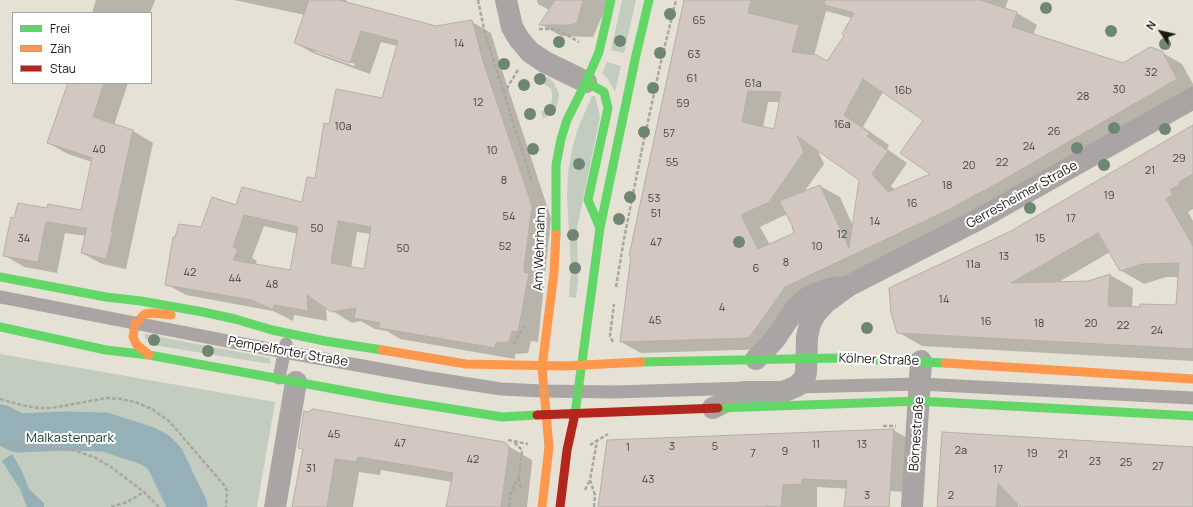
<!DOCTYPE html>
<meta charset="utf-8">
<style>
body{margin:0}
#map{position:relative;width:1193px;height:507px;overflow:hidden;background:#e6e1d5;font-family:Manrope,sans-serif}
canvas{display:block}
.legend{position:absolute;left:12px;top:12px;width:140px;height:72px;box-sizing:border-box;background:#fff;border:1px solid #a4a39f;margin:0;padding:5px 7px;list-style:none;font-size:12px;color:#1b1810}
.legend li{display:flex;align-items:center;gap:8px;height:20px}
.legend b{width:20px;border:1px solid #a4a39f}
.north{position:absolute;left:1141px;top:12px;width:40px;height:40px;-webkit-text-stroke:3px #fff;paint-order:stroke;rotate:304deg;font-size:11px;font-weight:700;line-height:16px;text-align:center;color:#1b1810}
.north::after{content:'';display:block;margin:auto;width:14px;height:18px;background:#1b1810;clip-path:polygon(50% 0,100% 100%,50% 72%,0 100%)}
</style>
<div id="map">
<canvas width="1193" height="507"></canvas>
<ul class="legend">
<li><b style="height:5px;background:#63d668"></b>Frei</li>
<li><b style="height:5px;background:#ff974d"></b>Zäh</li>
<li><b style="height:5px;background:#b3261e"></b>Stau</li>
</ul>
<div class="north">N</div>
</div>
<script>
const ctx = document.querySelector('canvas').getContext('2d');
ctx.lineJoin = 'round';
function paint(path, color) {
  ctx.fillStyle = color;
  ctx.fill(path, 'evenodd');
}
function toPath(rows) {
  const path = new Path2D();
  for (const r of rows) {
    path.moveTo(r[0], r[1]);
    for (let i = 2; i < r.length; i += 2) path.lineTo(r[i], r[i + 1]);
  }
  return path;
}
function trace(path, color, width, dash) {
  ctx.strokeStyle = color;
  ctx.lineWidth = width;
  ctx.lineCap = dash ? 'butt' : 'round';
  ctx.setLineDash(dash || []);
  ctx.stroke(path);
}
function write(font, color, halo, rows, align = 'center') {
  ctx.font = font + ' Manrope,sans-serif';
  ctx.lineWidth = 4;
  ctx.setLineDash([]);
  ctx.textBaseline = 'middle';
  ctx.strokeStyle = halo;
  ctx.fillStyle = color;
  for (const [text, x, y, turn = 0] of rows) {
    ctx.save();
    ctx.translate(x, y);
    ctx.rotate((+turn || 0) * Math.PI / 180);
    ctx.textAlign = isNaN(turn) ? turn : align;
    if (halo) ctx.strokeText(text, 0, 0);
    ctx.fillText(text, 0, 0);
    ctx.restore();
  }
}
paint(toPath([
 [622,0,636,0,624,53,611,50],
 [607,62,621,66,615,92,608,79,602,73],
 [539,75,549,78,554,83,559,94,557,106,554,112,543,119,541,112,550,106,552,101,552,93,551,89,544,84,540,82,536,83,534,76],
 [592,96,595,96,600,117,577,228,578,281,576,298,569,297,571,268,567,197,568,173,572,149,578,128],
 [145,334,270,358,270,364,153,345,145,338],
 [0,354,275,402,257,507,0,507]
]), '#c2cdbf');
paint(toPath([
 [12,454,21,469,29,489,44,503,44,507,27,507,20,489,2,461]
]), '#96b0b8');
paint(toPath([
 [96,0,155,0,150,13,92,13],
 [234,0,346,0,346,3,436,27,472,22,491,33,503,73,551,218,538,342,531,341,528,353,515,354,515,359,400,339,387,331,375,329,361,321,352,323,326,307,327,321,294,315,293,321,273,311,186,295,166,284,202,229,236,207,303,203,315,179,330,125,383,99,397,46,381,42,370,74,315,54,295,43,305,15],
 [315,50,355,64,354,66,315,52],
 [264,226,298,234,291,271,255,265,257,261,252,258],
 [357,232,371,234,365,270,351,268],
 [537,0,609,0,593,37,561,36,540,24,549,10,538,4],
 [686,0,1008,0,1005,9,1017,13,1037,25,1033,35,1123,64,1161,52,1182,64,1193,84,1193,93,1016,195,805,298,770,349,641,353,621,342],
 [826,11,852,18,845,36,827,62,814,56],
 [883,92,924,120,932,174,895,190,891,186,907,163,887,149,889,145,863,127],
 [768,102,780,102,774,131,763,128],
 [817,149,860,179,853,226,840,197,820,186,804,192,824,164],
 [787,214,796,233,770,245,760,227],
 [68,83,128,83,114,125,133,131,153,143,126,269,102,264,82,253,86,236,65,233,57,273,24,267,4,255,14,219,48,210,81,211,92,162,68,154,48,143],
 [1193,127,1193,209,1188,212,1193,221,1193,361,922,346,898,332,1011,232],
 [1110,252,1120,270,1144,284,1166,277,1179,277,1177,306,1132,308,1133,288,1110,275,1088,282,1057,283],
 [313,410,503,443,532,460,532,464,527,507,448,507,452,482,381,470,380,475,359,472,353,507,293,507,304,450,299,447,309,413],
 [893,430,909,439,906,492,817,487,817,507,599,507],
 [1193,448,1193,507,1022,507,1018,503,1018,507,941,507,942,487]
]), '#0003');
trace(toPath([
 [0,424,18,433,67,431,105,432,145,445,157,451,165,459,188,507]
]), '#96b0b8', 39);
const building = toPath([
 [309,0,339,0,436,26,472,20,483,61,532,206,524,268,524,272,529,273,518,332,512,331,509,342,496,343,495,348,379,328,380,323,354,318,356,308,331,312,307,295,308,311,274,305,273,310,252,300,165,285,173,237,175,237,179,224,201,227,212,197,236,205,242,187,302,202,307,177,315,178,324,123,329,124,336,89,382,98,398,41,361,31,350,63,294,43,309,0],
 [244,215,298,227,290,270,233,260,238,249,233,247,244,215],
 [338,221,371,227,364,269,331,263,338,221],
 [555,0,583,0,577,23,571,25,539,25,555,0],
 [684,0,751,0,748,13,799,25,792,52,817,55,827,61,844,36,842,34,854,13,824,5,825,0,980,0,1017,12,1012,27,1123,63,1150,47,1162,51,1177,79,996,184,946,211,785,287,749,338,620,342,631,256,629,256,684,0],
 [863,79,923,120,900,153,930,174,888,192,872,174,888,151,867,136,870,133,844,115,863,79],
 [748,91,781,92,774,129,742,122,748,91],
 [797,136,859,180,849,248,820,185,779,201,793,227,792,227,794,233,758,249,741,215,769,202,804,152,797,136],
 [68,83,104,83,93,117,133,130,111,231,113,231,106,259,81,253,87,228,46,222,38,262,3,256,11,217,14,218,18,203,47,208,48,204,81,210,92,158,47,143,68,83],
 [1193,125,1193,174,1179,182,1180,184,1170,190,1173,194,1166,199,1193,246,1193,349,897,333,891,313,889,288,1011,231,1193,125],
 [1098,233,1120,271,1142,264,1179,263,1176,305,1140,304,1140,307,1108,306,1110,274,1088,281,1011,283,1098,233],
 [313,409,504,442,508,445,509,449,501,507,446,507,453,473,358,457,356,462,335,459,327,507,292,507,303,449,298,448,304,411,308,412,313,409],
 [894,429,889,507,844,507,847,481,802,479,802,484,783,485,781,507,766,506,766,507,598,507,607,440,894,429],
 [942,432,1193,447,1193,507,1020,507,998,483,996,507,937,507,942,432]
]);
paint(building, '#d2c8c1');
trace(building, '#b5aea8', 1);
trace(toPath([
 [478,0,485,34,504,93],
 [539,29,557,29,579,42],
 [518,70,504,93,532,182],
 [616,287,624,239,642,149,660,66,676,0],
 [613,342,610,336,614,304],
 [514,344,524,326],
 [0,399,21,405,38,408,52,408,106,398,121,399,135,402,152,409,169,421,224,485,227,491,226,507],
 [883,426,896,426],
 [508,440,528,444],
 [0,443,10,446,57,448,76,451,94,457,111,467,144,492,159,507],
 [590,445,608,434],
 [519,478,521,489],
 [585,490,590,480],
 [111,507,127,502,144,492],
 [509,507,511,492,519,477,522,450,513,441],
 [594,507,595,495,590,480,597,441]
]), '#aaa6a3', 2.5, [4, 2]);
trace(toPath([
 [0,297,284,352,424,377,501,389,543,391,614,392,746,388],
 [279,378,286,344],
 [795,387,920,384,1193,398]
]), '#aaa5a4', 13);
trace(toPath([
 [506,0,512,27,519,39,530,52,545,62,586,82],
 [756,359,775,339,795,309,802,302,810,296,828,289,839,287],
 [713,408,745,392,783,392,797,386,804,379,806,373,807,337,810,324,815,314,826,302,848,286,981,218,1193,98],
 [275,507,296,382],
 [912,507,921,361]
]), '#aaa5a4', 22);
trace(toPath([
 [586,82,604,92,608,108,588,200,600,228],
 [556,234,556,165,561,139,567,120,586,82,599,52,611,0],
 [0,277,106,297,141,301,203,312,235,319,272,330,325,341,382,350],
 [0,327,106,350,149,355,389,399,502,417,537,415],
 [641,362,837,358,945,363],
 [718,408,919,401,1193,416],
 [575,414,600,228,636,55,649,0]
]), '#63d668', 9);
trace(toPath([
 [382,350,466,364,565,366,641,362],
 [149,355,136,344,133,337,135,324,145,314,153,313,171,315],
 [945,363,1193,379],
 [542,507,549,447,542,367,554,273,556,234]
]), '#ff974d', 9);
trace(toPath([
 [537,415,718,408],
 [560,507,567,450,575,414]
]), '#b3261e', 9);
trace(toPath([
 [0,292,285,347,450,377,507,384,543,387,615,387,830,381,930,380,1193,394],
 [0,302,283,357,466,389,501,393,544,396,614,396,830,391,929,390,1016,393,1193,403]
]), '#a9a59f', 1);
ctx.fillStyle = '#708674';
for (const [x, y] of [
 [1046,8],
 [670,14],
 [1111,31],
 [620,41],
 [559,42],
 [1165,44],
 [660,53],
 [504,64],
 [540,79],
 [524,85],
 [653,88],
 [550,110],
 [530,114],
 [1114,128],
 [1165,129],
 [644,132],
 [1077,148],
 [533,149],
 [579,164],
 [1104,165],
 [630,197],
 [1030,208],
 [619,219],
 [573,235],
 [739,242],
 [575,268],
 [867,328],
 [154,340],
 [208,351]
]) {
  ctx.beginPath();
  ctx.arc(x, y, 6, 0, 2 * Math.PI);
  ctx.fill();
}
write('11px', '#49443c', null, [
 ["65",699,21],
 ["14",459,44],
 ["63",694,55],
 ["32",1151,73],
 ["61",692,79],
 ["61a",753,84],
 ["30",1119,90],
 ["16b",903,91],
 ["28",1083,97],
 ["12",478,103],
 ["59",683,104],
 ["16a",842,125],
 ["10a",343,127],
 ["26",1054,132],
 ["57",669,134],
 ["24",1029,147],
 ["40",99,150],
 ["10",492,151],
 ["29",1179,159],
 ["55",672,163],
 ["22",1002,163],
 ["20",969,166],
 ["21",1150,171],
 ["8",504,181],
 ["18",947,186],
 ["19",1109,196],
 ["53",654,199],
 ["16",912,204],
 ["51",656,214],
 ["54",509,217],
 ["17",1071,219],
 ["14",875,222],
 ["50",317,229],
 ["12",842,235],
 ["34",24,239],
 ["15",1040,239],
 ["47",656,243],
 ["52",505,247],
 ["10",817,247],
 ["50",403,249],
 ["13",1004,257],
 ["8",786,263],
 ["11a",973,265],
 ["6",756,269],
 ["42",190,273],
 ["44",235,279],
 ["48",272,285],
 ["14",944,300],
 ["4",722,308],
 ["45",655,321],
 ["16",986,322],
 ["18",1039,324],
 ["20",1091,324],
 ["22",1123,326],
 ["24",1157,331],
 ["45",334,435],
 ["47",400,444],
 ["11",816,445],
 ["13",862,445],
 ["3",672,447],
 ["5",715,447],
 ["1",628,448],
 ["2a",961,451],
 ["9",785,452],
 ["7",753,454],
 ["19",1032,454],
 ["21",1063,455],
 ["42",473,460],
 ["23",1095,462],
 ["25",1126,463],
 ["27",1158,467],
 ["31",311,469],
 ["17",998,470],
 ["43",648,480],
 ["3",867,496],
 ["2",951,496]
]);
write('13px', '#1b1810', '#fff', [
 ["Gerresheimer Straße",1022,195,-29],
 ["Am Wehrhahn",540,249,-88],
 ["Pempelforter Straße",288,352,10],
 ["Kölner Straße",879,360,2],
 ["Börnestraße",917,434,-86]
]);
write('13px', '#0f3b24', '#fff', [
 ["Malkastenpark",70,438]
]);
</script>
